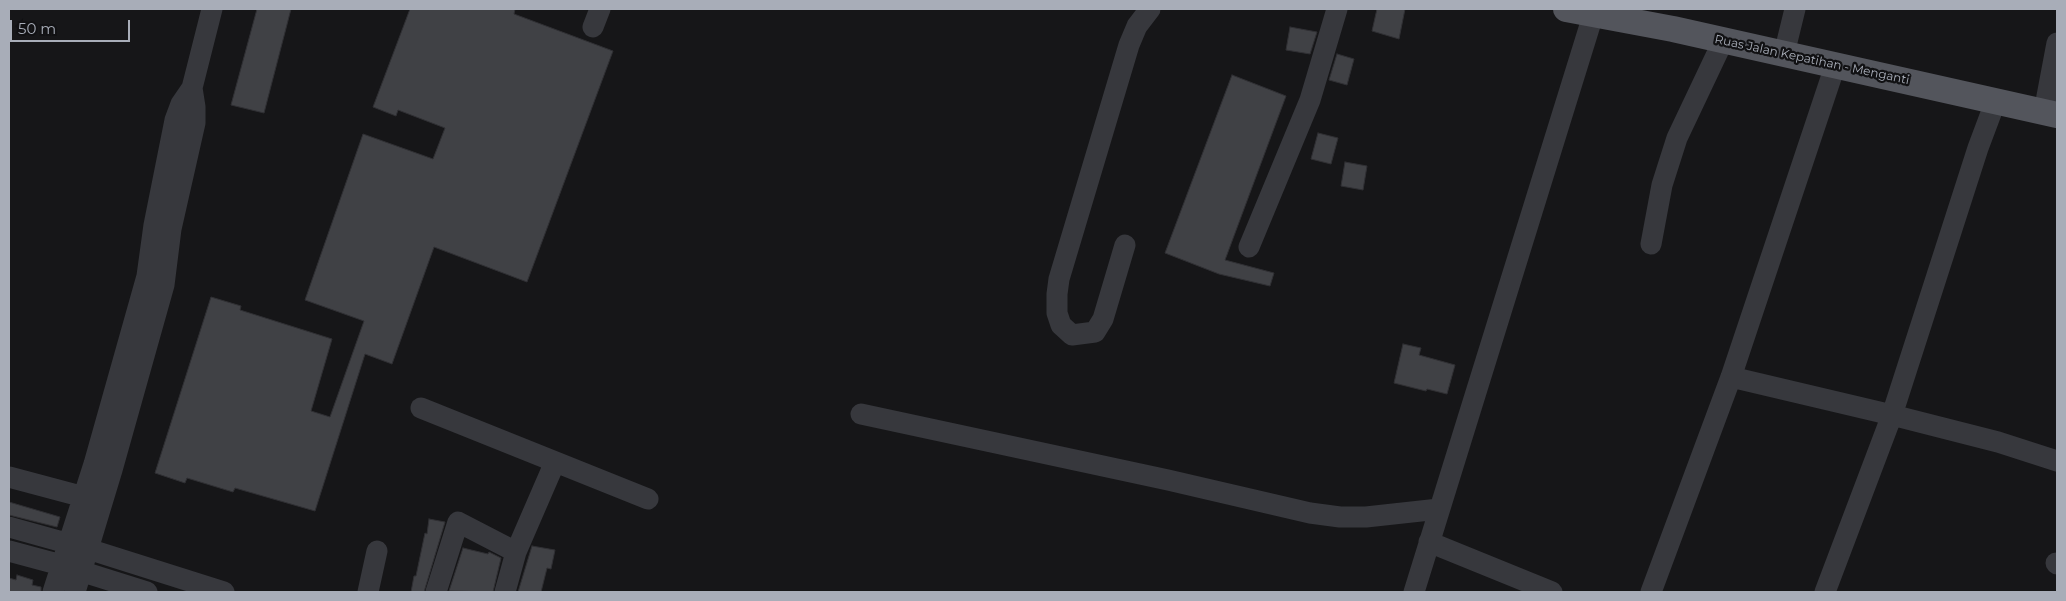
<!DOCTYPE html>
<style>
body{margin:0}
#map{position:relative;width:2066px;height:601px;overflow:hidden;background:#161618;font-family:Montserrat,sans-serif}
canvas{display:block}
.frame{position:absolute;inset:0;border:10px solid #a8adb8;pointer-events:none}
.scale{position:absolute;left:10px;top:20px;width:120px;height:22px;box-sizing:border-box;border:2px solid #a8adb8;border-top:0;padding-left:6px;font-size:15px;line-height:18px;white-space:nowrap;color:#a8adb8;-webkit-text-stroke:4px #111113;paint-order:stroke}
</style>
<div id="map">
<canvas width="2066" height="601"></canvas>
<div class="frame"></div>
<div class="scale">50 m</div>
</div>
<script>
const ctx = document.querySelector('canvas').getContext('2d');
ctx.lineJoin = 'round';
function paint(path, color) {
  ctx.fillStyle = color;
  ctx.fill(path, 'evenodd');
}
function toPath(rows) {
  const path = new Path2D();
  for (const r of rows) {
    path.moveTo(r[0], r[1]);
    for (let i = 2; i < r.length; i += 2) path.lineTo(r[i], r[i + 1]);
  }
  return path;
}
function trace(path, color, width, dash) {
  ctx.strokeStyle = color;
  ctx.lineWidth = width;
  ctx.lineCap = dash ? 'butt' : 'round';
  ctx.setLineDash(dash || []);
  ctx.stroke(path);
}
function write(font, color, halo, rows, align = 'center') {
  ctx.font = font + ' Montserrat,sans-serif';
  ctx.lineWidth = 4.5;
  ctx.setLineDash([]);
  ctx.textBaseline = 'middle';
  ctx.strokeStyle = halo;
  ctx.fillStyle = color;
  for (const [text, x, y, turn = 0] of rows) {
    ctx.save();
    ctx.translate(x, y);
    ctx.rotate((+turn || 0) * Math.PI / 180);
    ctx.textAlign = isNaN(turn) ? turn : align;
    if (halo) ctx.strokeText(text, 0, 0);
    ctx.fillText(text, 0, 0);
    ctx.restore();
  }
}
const building = toPath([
 [257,9,291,9,264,113,231,105,257,9],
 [410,9,515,9,514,14,613,51,527,282,434,247,392,364,365,354,315,511,235,488,233,492,187,478,185,483,155,473,211,297,241,306,240,310,332,339,311,411,330,417,364,321,305,300,363,134,433,159,445,128,398,110,396,116,373,107,410,9],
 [1377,9,1405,9,1399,39,1372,31,1377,9],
 [1290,27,1317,32,1310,54,1286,50,1290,27],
 [1337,54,1354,59,1347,85,1329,80,1337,54],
 [1232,75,1286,96,1225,260,1274,273,1270,286,1219,274,1165,253,1232,75],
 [1318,133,1338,138,1331,164,1311,159,1318,133],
 [1345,162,1367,166,1363,190,1341,186,1345,162],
 [1403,344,1421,348,1419,355,1455,365,1447,394,1427,389,1426,391,1394,383,1403,344],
 [9,502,60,517,57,527,9,515,9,502],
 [429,519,445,522,424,592,411,592,414,576,416,576,425,533,427,534,429,519],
 [532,546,555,550,551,569,547,568,541,592,518,592,532,546],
 [463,548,488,554,489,552,501,558,493,592,449,591,463,548],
 [17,575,33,580,32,585,41,587,41,592,9,592,9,578,16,580,17,575]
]);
paint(building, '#404145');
trace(building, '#303034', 1);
trace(toPath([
 [593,27,600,9],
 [1784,54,1795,9],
 [2044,112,2057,43],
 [1651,244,1662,185,1677,138,1723,41],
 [1125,245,1103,319,1095,332,1072,335,1061,325,1057,313,1057,294,1059,279,1129,45,1137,26,1150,9],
 [1249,247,1310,100,1337,9],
 [1731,377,1892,415,1998,442,2057,461],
 [421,408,648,499],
 [861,414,1168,480,1310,513,1340,517,1366,517,1439,509],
 [9,477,84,497],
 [9,527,88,549,224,592],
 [1429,542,1552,592],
 [9,551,61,565,147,592],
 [2056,563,2057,564],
 [53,592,94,464,147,276,154,225,175,120,181,104,192,88,212,9],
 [75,592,112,470,164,285,171,229,195,123,195,107,192,88],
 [368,592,377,551],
 [436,592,458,522,516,552],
 [505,592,516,552,555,462],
 [1414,592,1595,9],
 [1651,592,1731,377,1835,66],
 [1825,592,1892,415,1978,148,1996,100]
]), '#37383d', 21);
trace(toPath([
 [1566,9,1673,29,2057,115]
]), '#53555c', 26);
write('12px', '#a8adb8', '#111113', [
 ["Ruas Jalan Kepatihan - Menganti",1812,60,12]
]);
</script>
